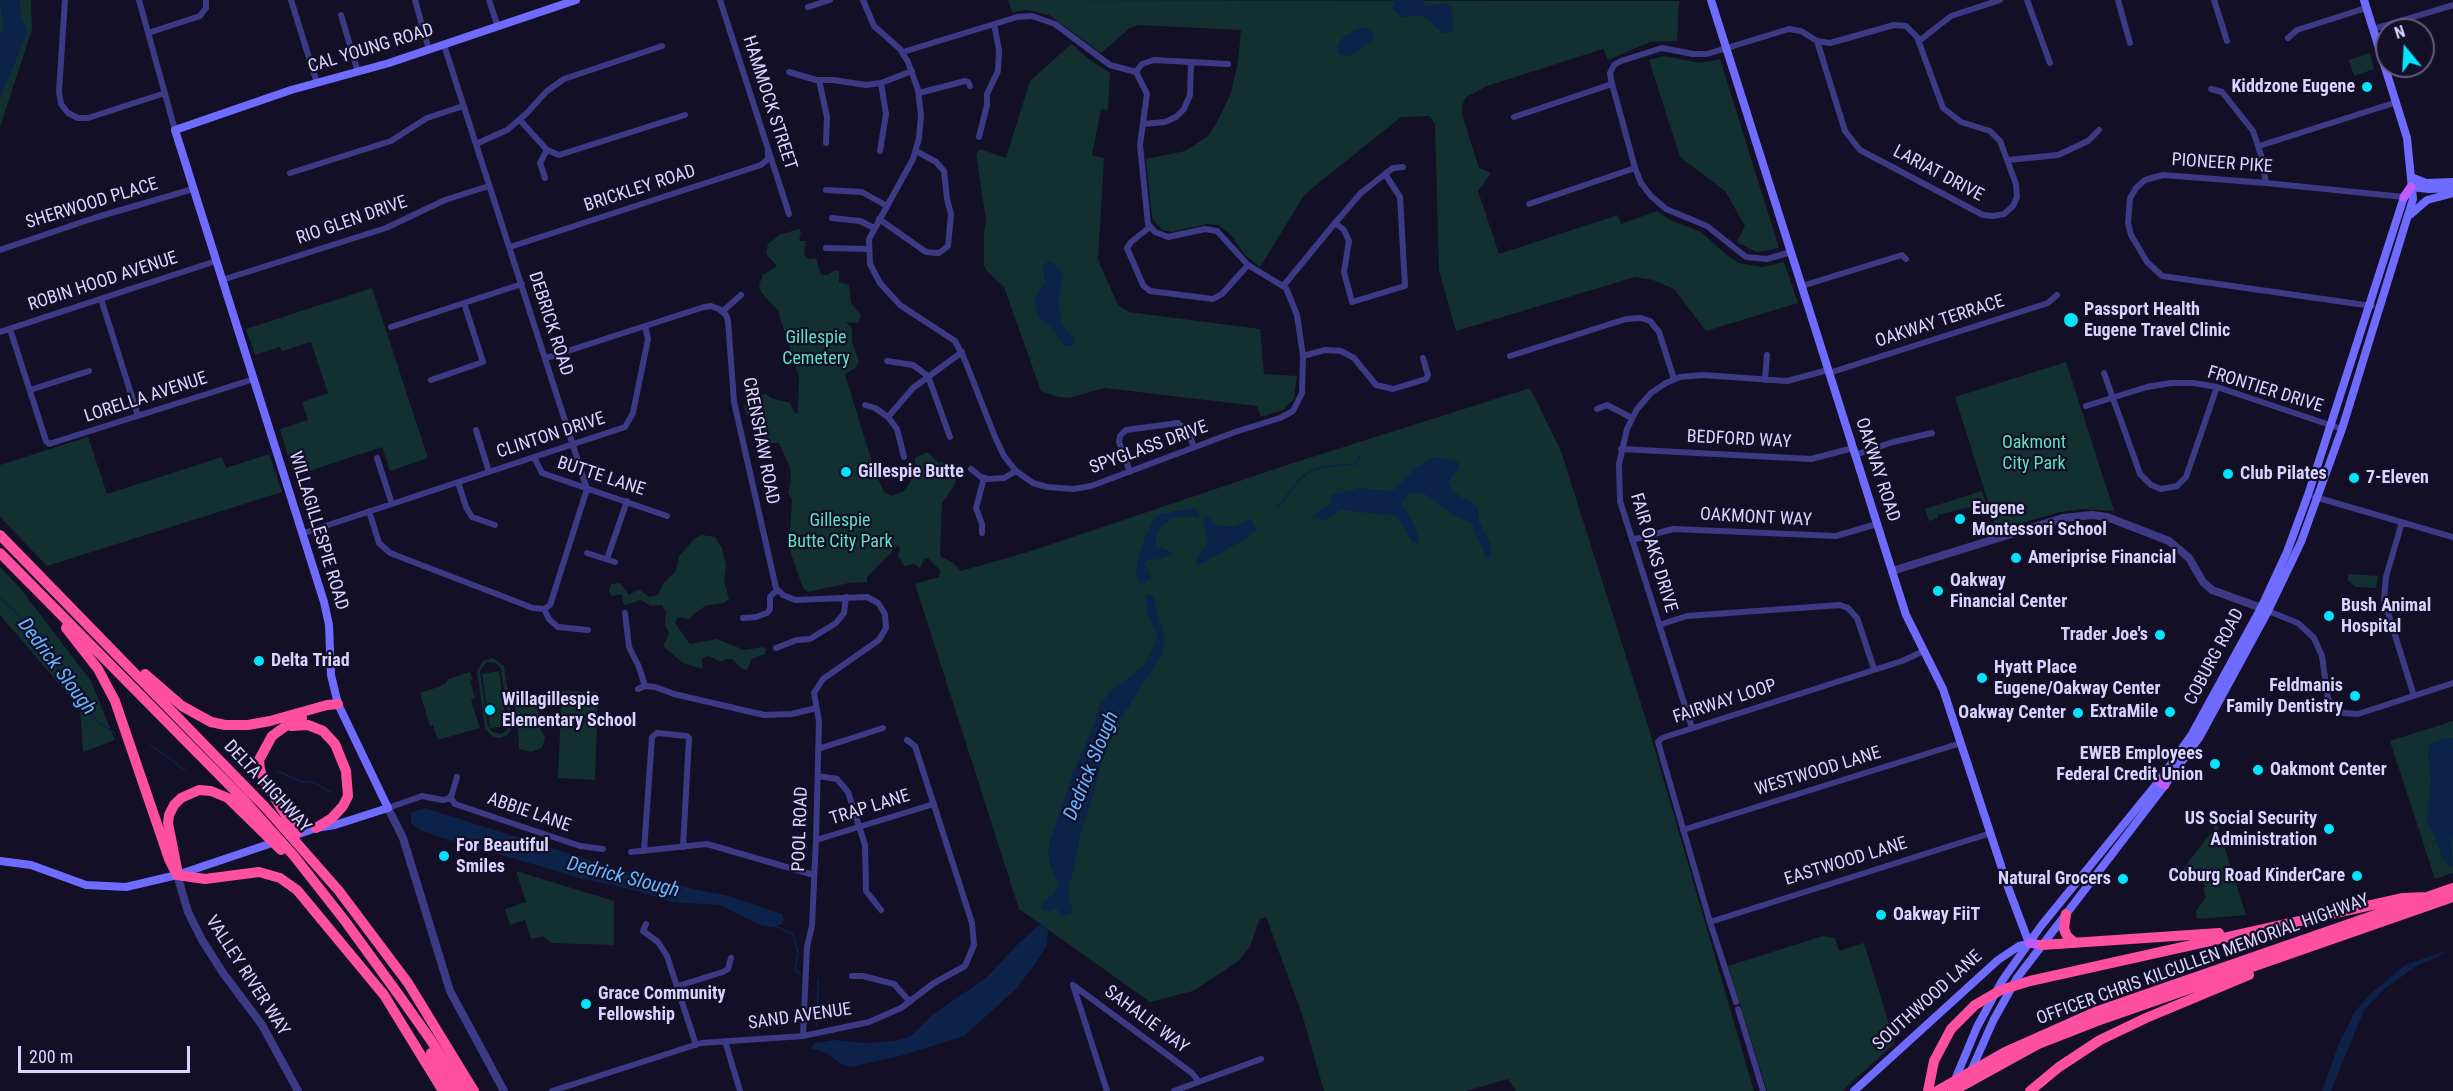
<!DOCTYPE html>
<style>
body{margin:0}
#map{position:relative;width:2453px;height:1091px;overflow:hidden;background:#130f26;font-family:"Roboto Condensed",sans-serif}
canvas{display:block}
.north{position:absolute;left:2375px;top:18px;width:60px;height:60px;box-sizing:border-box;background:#130f26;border:2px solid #625e7d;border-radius:50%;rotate:342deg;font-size:16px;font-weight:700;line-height:24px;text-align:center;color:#d9d4ff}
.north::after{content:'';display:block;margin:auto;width:21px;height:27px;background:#00e5ff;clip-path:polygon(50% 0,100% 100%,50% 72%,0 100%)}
.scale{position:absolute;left:18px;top:1046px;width:172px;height:27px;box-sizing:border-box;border:3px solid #d9d4ff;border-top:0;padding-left:8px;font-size:18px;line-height:21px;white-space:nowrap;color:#d9d4ff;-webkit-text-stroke:4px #130f26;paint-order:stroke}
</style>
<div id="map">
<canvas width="2453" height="1091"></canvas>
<div class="north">N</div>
<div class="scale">200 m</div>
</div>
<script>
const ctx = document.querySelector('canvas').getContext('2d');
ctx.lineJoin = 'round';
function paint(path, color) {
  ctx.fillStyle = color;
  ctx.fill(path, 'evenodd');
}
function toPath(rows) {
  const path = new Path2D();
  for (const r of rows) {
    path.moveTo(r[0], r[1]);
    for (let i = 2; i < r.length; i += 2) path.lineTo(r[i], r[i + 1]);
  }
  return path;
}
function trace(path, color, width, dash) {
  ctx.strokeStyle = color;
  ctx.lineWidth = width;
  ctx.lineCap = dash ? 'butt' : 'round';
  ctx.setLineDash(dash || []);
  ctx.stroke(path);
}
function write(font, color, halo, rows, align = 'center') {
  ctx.font = font + ' "Roboto Condensed",sans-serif';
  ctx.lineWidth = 4.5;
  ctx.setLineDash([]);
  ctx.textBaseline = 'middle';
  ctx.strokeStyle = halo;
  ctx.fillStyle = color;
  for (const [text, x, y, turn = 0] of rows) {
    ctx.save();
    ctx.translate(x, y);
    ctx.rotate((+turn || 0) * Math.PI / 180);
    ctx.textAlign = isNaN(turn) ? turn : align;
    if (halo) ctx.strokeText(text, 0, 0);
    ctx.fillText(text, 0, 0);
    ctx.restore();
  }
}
paint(toPath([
 [0,0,31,0,32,30,0,127],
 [1008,0,1679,1,1677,41,1650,42,1608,60,1603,49,1487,86,1466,97,1462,106,1462,114,1479,168,1491,173,1478,191,1499,254,1618,215,1621,224,1657,211,1670,220,1701,232,1728,256,1739,263,1762,267,1784,262,1798,303,1706,331,1674,289,1653,280,1635,277,1456,331,1439,271,1435,124,1430,116,1401,117,1305,194,1260,267,1244,254,1231,235,1218,225,1207,224,1172,232,1162,230,1152,218,1146,159,1185,151,1207,137,1215,126,1231,93,1238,62,1241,30,1139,25,1130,28,1101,53,1049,15,1027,10,1012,12],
 [1071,44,1090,60,1110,73,1108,110,1101,109,1092,155,1104,158,1098,260,1118,305,1129,312,1260,329,1264,374,1297,376,1294,399,1283,410,1261,417,1257,406,1105,388,1068,398,1058,397,1041,391,1004,287,987,271,984,266,984,232,986,220,976,154,979,150,983,150,1006,158,1030,81],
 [2370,53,2374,69,2354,76,2349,60],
 [1664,56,1701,63,1720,59,1779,248,1757,252,1740,244,1737,241,1745,226,1725,191,1680,157,1649,60],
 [799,229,801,232,799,241,806,241,804,255,809,259,816,258,821,275,827,275,836,270,839,271,839,282,849,285,851,303,861,315,859,323,846,322,852,328,852,341,859,362,855,368,845,374,875,472,884,492,892,496,904,491,916,474,915,458,927,452,939,463,943,462,945,466,956,464,959,467,954,486,942,503,940,554,941,557,952,562,961,571,1028,552,1290,464,1530,388,1561,451,1648,726,1754,1091,1516,1091,1508,1079,1466,1091,1324,1091,1302,1014,1266,917,1259,920,1250,947,1237,962,1193,991,1150,1002,1019,909,915,584,939,577,940,570,928,558,924,559,920,568,914,564,904,566,898,556,900,549,898,545,867,577,867,582,849,583,808,592,803,588,789,548,792,500,788,493,791,481,790,468,779,443,766,443,755,421,747,415,744,406,752,396,766,394,771,398,790,403,794,412,798,414,799,377,778,311,761,292,759,285,763,275,777,266,766,254,768,244,779,235],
 [372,288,428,458,390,471,382,447,294,476,280,429,308,420,302,402,328,393,311,342,282,351,280,347,255,355,246,329],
 [2066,362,2114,511,2082,509,2060,512,1997,530,1955,397],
 [88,437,107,494,222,457,226,468,269,454,282,492,47,566,0,517,0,465],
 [1982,491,1986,503,1938,515,1938,518,1929,521,1925,509],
 [702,535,715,537,722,548,726,565,724,581,729,599,724,603,705,606,688,619,678,617,675,623,690,644,717,639,744,650,763,647,766,649,765,654,752,659,747,670,742,669,732,659,726,659,721,662,709,656,702,658,703,669,683,663,663,646,669,634,665,625,666,612,662,605,651,606,641,600,625,605,623,602,622,594,611,596,609,592,611,584,620,583,629,595,639,589,649,597,658,595,663,584,676,571,679,556,695,538],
 [0,567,20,588,91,681,115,740,83,752,80,708,0,615],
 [2349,574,2378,576,2376,588,2356,587,2347,580],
 [493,658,504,666,513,726,508,735,499,738,493,737,485,729,477,671,483,661],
 [487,662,496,663,501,669,509,725,506,731,501,734,492,732,488,725,480,672,482,667],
 [499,671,507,726,490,728,482,674],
 [470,672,473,680,470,681,475,698,471,700,480,728,438,740,433,725,430,726,420,693,438,687,446,683,448,679],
 [562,691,598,692,595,780,558,778],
 [526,692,538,697,539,714,537,718,518,720,516,719,513,698],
 [2453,721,2453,873,2435,879,2390,741],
 [539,725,545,738,542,748,531,752,519,749,518,727],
 [2215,824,2217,824,2246,915,2197,919,2196,911,2206,897,2203,889,2206,886,2195,877,2192,880,2184,874,2183,869,2214,829],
 [516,871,614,901,614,945,551,943,543,936,531,939,525,920,510,925,505,909,526,902],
 [1823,936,1835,938,1839,951,1864,943,1895,1043,1842,1091,1767,1091,1728,966]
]), '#12302f');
paint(toPath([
 [0,0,20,0,20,11,27,33,0,99,0,35,3,28],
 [1395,0,1421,0,1426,6,1447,3,1451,9,1454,29,1450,33,1442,33,1426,17,1421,15,1400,18,1397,12,1391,9],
 [1367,28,1374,33,1373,40,1353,55,1346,56,1338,53,1337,45,1345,36,1355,30],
 [1047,262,1052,262,1064,275,1059,295,1059,309,1062,324,1074,339,1074,344,1071,346,1065,346,1054,330,1040,318,1036,310,1034,298,1045,283,1043,266],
 [1434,457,1458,462,1459,468,1448,482,1453,492,1478,507,1479,521,1491,545,1490,558,1485,556,1471,522,1454,516,1430,497,1424,494,1412,493,1406,496,1401,505,1414,523,1418,536,1418,543,1412,542,1400,522,1396,517,1389,515,1340,510,1326,520,1315,518,1317,512,1330,505,1332,495,1359,488,1389,491,1395,489,1415,468],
 [1195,508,1199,514,1199,519,1193,516,1174,518,1167,522,1160,529,1156,538,1156,546,1172,552,1172,555,1161,559,1146,560,1144,564,1148,569,1151,579,1141,584,1138,583,1136,575,1138,558,1145,537,1155,518,1161,514],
 [1206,515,1215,524,1222,526,1235,526,1250,519,1257,529,1244,540,1199,565,1196,564,1197,559,1208,541,1203,523],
 [1146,594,1153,596,1165,641,1160,658,1117,725,1103,756,1091,804,1082,827,1068,894,1073,913,1063,916,1056,909,1047,912,1041,908,1041,904,1054,893,1058,882,1051,868,1048,853,1050,841,1072,775,1094,725,1100,704,1112,690,1144,666,1157,640,1157,635,1146,613],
 [2445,738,2453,738,2453,838,2451,841,2453,866,2451,867,2443,859,2427,819,2431,780,2428,752,2430,743],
 [425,808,602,864,693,889,729,896,782,914,784,920,782,924,772,927,759,925,720,905,671,902,634,890,584,879,436,836,418,829,411,823,411,813],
 [1040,924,1048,930,1047,945,1035,964,1016,989,964,1036,900,1056,850,1067,839,1063,828,1054,811,1048,815,1043,835,1040,865,1043,896,1041,911,1036,931,1016,987,977,1018,944],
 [2453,949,2415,967,2383,990,2364,1010,2331,1091,2322,1091,2338,1046,2354,1013,2369,995,2405,965]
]), '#0c2248');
trace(toPath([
 [1277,508,1301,478,1312,470,1323,467,1356,464,1360,454],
 [0,598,15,611,98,722,115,733],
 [151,745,186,771],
 [278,771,302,782,313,782,330,792],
 [775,926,793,934,798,953,795,969,800,974],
 [817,1026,818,979]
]), '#0c2248', 1.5);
trace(toPath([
 [65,0,59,92,61,104,68,113,78,118,88,118,165,93],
 [139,0,175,130],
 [291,0,317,83],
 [415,0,429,50],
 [489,0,498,27],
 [720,0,789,214],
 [863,0,874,26,900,49,908,62,918,90,921,115,919,138,913,159,869,239,870,264,880,283,900,305,955,341,964,358,995,437,1004,456,1016,471,1033,483,1047,487,1074,489,1091,486,1235,432,1280,418,1293,411,1302,393,1303,356,1297,315,1286,288,1248,265,1217,231,1205,229,1168,237,1155,232,1148,224,1140,145,1147,94,1136,72,1110,65,1055,24,1032,16,1017,17,903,52],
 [2027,0,2050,63],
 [2118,0,2130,43],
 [2214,0,2227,41],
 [808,7,830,0],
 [341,15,358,72],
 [2373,29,2453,5],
 [148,33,200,16,206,8,206,0],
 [2288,38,2297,30,2366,8],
 [1919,41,1951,16,2000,0],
 [444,45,587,489,552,599,550,605,544,609],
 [789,72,816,80,833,80,866,85,881,83,912,71],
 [1136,72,1142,64,1154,60,1228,64],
 [819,80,827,117,826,143],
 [2211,89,2222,92,2253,131,2261,155,2266,183],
 [919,93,965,81,968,82,970,86],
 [1514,117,1612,84],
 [520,120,547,150,559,155,685,115],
 [1143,124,1165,122,1176,117,1184,109,1190,95,1191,62],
 [979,137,987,105,987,94,998,71,999,50,994,24],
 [476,144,507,130,526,114,547,91,564,79,662,46],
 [2259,146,2397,102],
 [880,151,886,114,881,83],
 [2008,160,2058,155,2088,141,2099,130],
 [290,173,391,141,427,118,463,106],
 [1385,174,1393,168,1403,167],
 [545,178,540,163,547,150],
 [826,190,862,192,887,206],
 [1529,204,1635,168],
 [832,218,860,221,874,228],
 [879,219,926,252,939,253,948,246,951,214,947,199,944,171,936,162,916,151],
 [1150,227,1131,242,1127,248,1143,285,1150,291,1213,299,1222,294,1248,265],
 [510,247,761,165,768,159,768,149],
 [826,248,868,249],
 [0,250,94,218,193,189],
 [1791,252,1767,259,1746,257,1707,226,1666,209,1651,196,1641,183,1635,168,1611,80,1610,73,1614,65,1621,61,1662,48,1693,54,1707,54,1789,29,1801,31,1817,41,1830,43,1894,25,1906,26,1917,37,1943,108,1961,122,1990,131,2000,141,2016,184,2017,197,2013,206,2004,214,1993,216,1983,215,1860,150,1845,131,1817,41],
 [222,280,386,228,445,200,489,186],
 [1284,285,1335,223,1344,230,1349,241,1344,272,1352,302,1405,286,1400,197,1385,174,1361,193,1335,223],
 [1802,286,1902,255,1906,259],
 [101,299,138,416],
 [2372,306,2162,276,2147,262,2131,235,2128,223,2130,198,2136,188,2145,180,2163,175,2266,183,2404,197],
 [723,311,741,295],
 [391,327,522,284],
 [10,329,46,441,49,444,254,379],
 [0,332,216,261],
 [1303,356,1325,350,1341,351,1354,358,1376,385,1393,389,1426,379,1428,375,1423,358],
 [1510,356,1626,319,1641,318,1650,321,1659,332,1674,379],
 [546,358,704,307,711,306,719,309,726,315,728,321,734,402,776,588,783,595,795,600,867,597,878,603,885,614,886,628,879,640,823,679,814,693,819,721,816,840,812,926,807,947,803,1036],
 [887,361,913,365,928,376,950,437],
 [1829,373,2048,303,2057,295],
 [2104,373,2140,474,2151,485,2161,489,2177,486,2186,477,2217,387],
 [431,380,483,362,464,303],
 [1765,380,1767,355],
 [30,390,89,371],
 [865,405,875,408,888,417,913,388,962,352],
 [2086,406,2147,387,2171,383,2194,383,2217,387,2342,429],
 [1597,409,1607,405,1632,418],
 [888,417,897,429,904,457],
 [476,430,489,472],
 [1621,449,1811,459,1853,448],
 [1855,455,1893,442,1932,433],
 [534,457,542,473,667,516],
 [377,458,392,504],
 [971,469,981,477,988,479,1004,478,1016,471],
 [1130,472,1119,442,1120,436,1126,430,1178,423,1187,430,1194,447],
 [458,482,466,507,472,517,495,525],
 [2315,497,2453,537],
 [369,511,379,543,390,553,533,608,544,609,549,619,558,627,588,630],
 [2402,522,2386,577,2384,600,2414,696],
 [304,533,625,427,633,413,648,339,645,326],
 [982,533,982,524,976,508,984,478],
 [1632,540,1673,529,1836,536,1877,524],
 [587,553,615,562],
 [607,559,627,501],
 [2268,611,2298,623,2314,638,2322,656,2328,699,2336,708,2344,713,2358,714,2453,683],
 [625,613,629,647,639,667,645,686,638,689],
 [743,618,756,617,767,613,770,609,770,597,777,590],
 [1659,625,1687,616,1840,605,1848,608,1857,618,1874,669],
 [776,648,797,640,810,639,836,623,844,613,846,597],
 [645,686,655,687,674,694,764,715,792,714,816,708],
 [1692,728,1620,501,1619,464,1627,429,1637,409,1651,393,1666,383,1680,377,1703,375,1787,381,1828,370],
 [818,749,883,728],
 [818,776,837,779,848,792,865,845,866,891,881,910],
 [449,798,452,794,457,777],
 [388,808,422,796,443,800,451,798,455,804,523,827,580,846,603,849],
 [1683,830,1961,743],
 [816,840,934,804],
 [644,851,652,737,657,733,687,736,689,738,683,847],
 [631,852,707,844,814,875],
 [1710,922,1991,833],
 [646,924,643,931,658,942,667,956,696,1045],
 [852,976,863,976,894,984,910,1002],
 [1073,985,1192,1073,1199,1082],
 [1073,985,1107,1091],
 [678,986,723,972,728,969,731,958],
 [1736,1002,1710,922,1658,742,1662,738,1902,661,1924,651],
 [1738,1009,1763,1091],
 [725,1041,740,1091],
 [552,1091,701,1043,803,1036,869,1022,901,1008,934,983,965,966,974,945,972,923,915,746,907,740],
 [1174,1091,1261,1059]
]), '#3d3a85', 6);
trace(toPath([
 [1892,571,2063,518,2092,515,2107,517,2169,541,2189,558,2203,582,2212,590,2267,610],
 [388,808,403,838,450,991,504,1091],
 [177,875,188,912,202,940,223,973,262,1025,298,1091]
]), '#3d3a85', 8);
trace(toPath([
 [1711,0,1906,615,1943,689,2009,890,2029,943],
 [2411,177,2426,183,2453,182],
 [2411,187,2429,189,2453,188],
 [2411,214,2427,200,2453,193],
 [293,836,316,828,335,825,388,808,338,704,331,675,329,625,324,602,175,130,291,90,389,63,576,0],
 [0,861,31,865,86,885,126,887,177,875,278,841],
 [1971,1071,1993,1021,2017,978,2165,785,2199,738,2268,611,2301,542,2342,429,2413,199,2407,138,2364,0],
 [1954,1082,1977,1027,2002,981,2041,926,2159,781,2192,734,2261,608,2287,552,2308,495,2404,197],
 [1854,1091,1998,960,2019,946,2028,944]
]), '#6f6bff', 8);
trace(toPath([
 [2404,197,2411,187],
 [2159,781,2165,785],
 [2029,943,2042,945]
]), '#c25bff', 9);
trace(toPath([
 [0,535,266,808,339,891,408,983,474,1091],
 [0,553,244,800,294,856,345,921,401,998,430,1039,463,1091],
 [66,628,98,669,115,701,169,859,177,875],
 [145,674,182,706,211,722,225,725,248,725,270,721,327,705,338,704],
 [291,726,308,725,323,731,335,744,346,771,348,796,343,806,332,818,316,828],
 [297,833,266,784,260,770,259,760,272,736,294,720,302,718],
 [177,869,168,823,169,815,174,805,181,798,199,790,211,791,228,798,281,850],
 [177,875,205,879,259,872,280,878,297,890,384,995,443,1091],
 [2066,914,2064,929,2067,936,2075,943],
 [2042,945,2219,933],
 [431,1053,452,1091],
 [1928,1091,1934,1061,1951,1029,1975,1005,2001,990,2030,981,2255,931,2403,898,2427,897],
 [1937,1091,2005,1052,2095,1012,2453,888],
 [1953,1091,2038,1044,2097,1021,2453,897],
 [2030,1091,2059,1067,2100,1040,2146,1018,2249,975]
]), '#ff4fa3', 10);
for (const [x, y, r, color] of [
 [2367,87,6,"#00e5ff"],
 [2071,320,8,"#00e5ff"],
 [846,472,6,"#00e5ff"],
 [2228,474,6,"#00e5ff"],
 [2354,478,6,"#00e5ff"],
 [1960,519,6,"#00e5ff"],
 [2016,558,6,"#00e5ff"],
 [1938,591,6,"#00e5ff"],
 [2329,616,6,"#00e5ff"],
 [2160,635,6,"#00e5ff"],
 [259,661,6,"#00e5ff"],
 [1982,678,6,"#00e5ff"],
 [2355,696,6,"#00e5ff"],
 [490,710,6,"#00e5ff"],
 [2170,712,6,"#00e5ff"],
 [2078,713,6,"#00e5ff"],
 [2215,764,6,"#00e5ff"],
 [2258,770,6,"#00e5ff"],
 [2329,829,6,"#00e5ff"],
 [444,856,6,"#00e5ff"],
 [2357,876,6,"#00e5ff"],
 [2123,879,6,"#00e5ff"],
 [1881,915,6,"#00e5ff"],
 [586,1004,6,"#00e5ff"]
]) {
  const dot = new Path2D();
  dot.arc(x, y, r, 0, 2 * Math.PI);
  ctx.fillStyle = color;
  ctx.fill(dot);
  trace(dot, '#130f26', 2);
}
write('18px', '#d9d4ff', '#130f26', [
 ["CAL YOUNG ROAD",371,49,-17],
 ["HAMMOCK STREET",769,103,72],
 ["PIONEER PIKE",2222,164,4],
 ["LARIAT DRIVE",1938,174,28],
 ["BRICKLEY ROAD",640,189,-18],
 ["SHERWOOD PLACE",92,204,-17],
 ["RIO GLEN DRIVE",352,221,-19],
 ["ROBIN HOOD AVENUE",103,282,-18],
 ["OAKWAY TERRACE",1940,322,-18],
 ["DEBRICK ROAD",550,324,72],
 ["FRONTIER DRIVE",2265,390,17],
 ["LORELLA AVENUE",146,398,-18],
 ["CLINTON DRIVE",551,436,-18],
 ["BEDFORD WAY",1739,440,3],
 ["CRENSHAW ROAD",760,441,79],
 ["SPYGLASS DRIVE",1149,448,-20],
 ["OAKWAY ROAD",1877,470,72],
 ["BUTTE LANE",601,477,18],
 ["OAKMONT WAY",1756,518,3],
 ["WILLAGILLESPIE ROAD",318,531,73],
 ["FAIR OAKS DRIVE",1653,553,73],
 ["COBURG ROAD",2215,657,-62],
 ["FAIRWAY LOOP",1725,702,-18],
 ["WESTWOOD LANE",1818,772,-17],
 ["DELTA HIGHWAY",267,787,47],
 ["TRAP LANE",870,808,-17],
 ["ABBIE LANE",529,813,19],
 ["POOL ROAD",801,829,-88],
 ["EASTWOOD LANE",1846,862,-17],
 ["OFFICER CHRIS KILCULLEN MEMORIAL HIGHWAY",2203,960,-20],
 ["VALLEY RIVER WAY",247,976,57],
 ["SOUTHWOOD LANE",1928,1001,-42],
 ["SAND AVENUE",800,1017,-8],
 ["SAHALIE WAY",1146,1020,37]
]);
write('bold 18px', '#d9d4ff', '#130f26', [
 ["Kiddzone Eugene",2355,87,"right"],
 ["Passport Health",2084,310],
 ["Eugene Travel Clinic",2084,331],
 ["Gillespie Butte",858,472],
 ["Club Pilates",2240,474],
 ["7-Eleven",2366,478],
 ["Eugene",1972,509],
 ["Montessori School",1972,530],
 ["Ameriprise Financial",2028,558],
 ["Oakway",1950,581],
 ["Financial Center",1950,602],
 ["Bush Animal",2341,606],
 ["Hospital",2341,627],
 ["Trader Joe's",2148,635,"right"],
 ["Delta Triad",271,661],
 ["Hyatt Place",1994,668],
 ["Eugene/Oakway Center",1994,689],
 ["Feldmanis",2343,686,"right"],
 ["Family Dentistry",2343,707,"right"],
 ["Willagillespie",502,700],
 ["Elementary School",502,721],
 ["ExtraMile",2158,712,"right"],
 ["Oakway Center",2066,713,"right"],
 ["EWEB Employees",2203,754,"right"],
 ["Federal Credit Union",2203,775,"right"],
 ["Oakmont Center",2270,770],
 ["US Social Security",2317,819,"right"],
 ["Administration",2317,840,"right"],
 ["For Beautiful",456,846],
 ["Smiles",456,867],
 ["Coburg Road KinderCare",2345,876,"right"],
 ["Natural Grocers",2111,879,"right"],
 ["Oakway FiiT",1893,915],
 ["Grace Community",598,994],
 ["Fellowship",598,1015]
], 'left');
write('18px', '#5fe0c0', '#130f26', [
 ["Gillespie",816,338],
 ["Cemetery",816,359],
 ["Oakmont",2034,443],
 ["City Park",2034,464],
 ["Gillespie",840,521],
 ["Butte City Park",840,542]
]);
write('italic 20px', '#62b6ff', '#130f26', [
 ["Dedrick Slough",56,667,53],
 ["Dedrick Slough",1092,766,-68],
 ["Dedrick Slough",623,878,14]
]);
</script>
